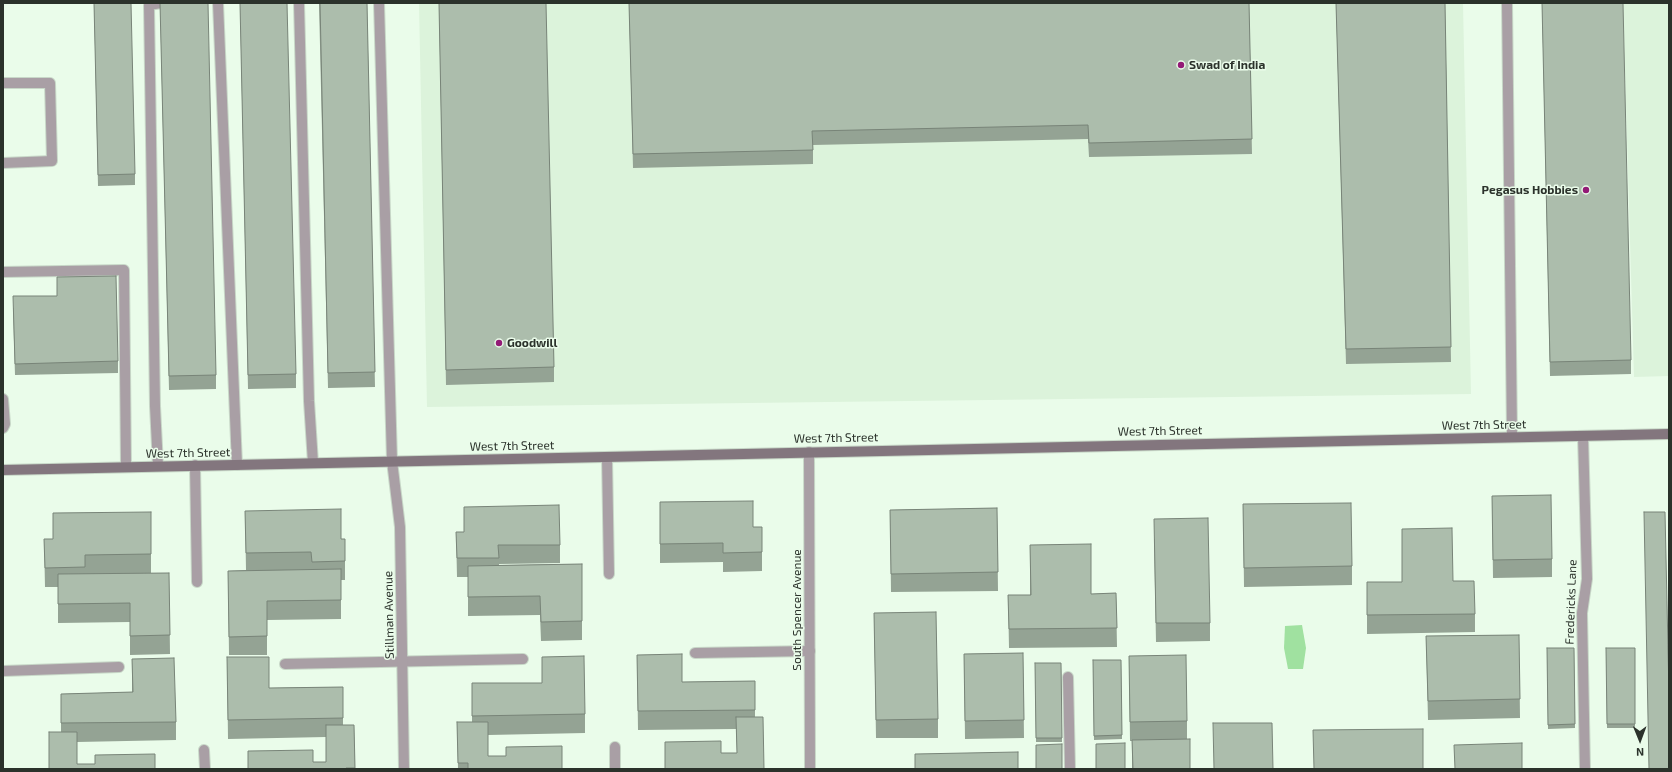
<!DOCTYPE html>
<style>
body{margin:0}
#map{position:relative;width:1672px;height:772px;overflow:hidden;background:#eafcea;font-family:"Exo 2",sans-serif}
canvas{display:block}
.frame{position:absolute;inset:0;border:4px solid #2b322b;pointer-events:none}
.north{position:absolute;left:1620px;top:720px;width:40px;height:40px;-webkit-text-stroke:3px #eafcea;paint-order:stroke;rotate:179deg;font-size:11px;font-weight:700;line-height:16px;text-align:center;color:#2b322b}
.north::after{content:'';display:block;margin:auto;width:14px;height:18px;background:#2b322b;clip-path:polygon(50% 0,100% 100%,50% 72%,0 100%)}
</style>
<div id="map">
<canvas width="1672" height="772"></canvas>
<div class="frame"></div>
<div class="north">N</div>
</div>
<script>
const ctx = document.querySelector('canvas').getContext('2d');
ctx.lineJoin = 'round';
function paint(path, color) {
  ctx.fillStyle = color;
  ctx.fill(path, 'evenodd');
}
function toPath(rows) {
  const path = new Path2D();
  for (const r of rows) {
    path.moveTo(r[0], r[1]);
    for (let i = 2; i < r.length; i += 2) path.lineTo(r[i], r[i + 1]);
  }
  return path;
}
function trace(path, color, width, dash) {
  ctx.strokeStyle = color;
  ctx.lineWidth = width;
  ctx.lineCap = dash ? 'butt' : 'round';
  ctx.setLineDash(dash || []);
  ctx.stroke(path);
}
function write(font, color, halo, rows, align = 'center') {
  ctx.font = font + ' "Exo 2",sans-serif';
  ctx.lineWidth = 3;
  ctx.setLineDash([]);
  ctx.textBaseline = 'middle';
  ctx.strokeStyle = halo;
  ctx.fillStyle = color;
  for (const [text, x, y, turn = 0] of rows) {
    ctx.save();
    ctx.translate(x, y);
    ctx.rotate((+turn || 0) * Math.PI / 180);
    ctx.textAlign = isNaN(turn) ? turn : align;
    if (halo) ctx.strokeText(text, 0, 0);
    ctx.fillText(text, 0, 0);
    ctx.restore();
  }
}
paint(toPath([
 [419,3,1463,3,1471,394,427,407],
 [1623,3,1669,3,1669,376,1634,377]
]), '#dcf3db');
paint(toPath([
 [1302,625,1306,648,1303,669,1288,669,1284,648,1285,626]
]), '#a0e1a0');
const lane = toPath([
 [218,3,237,465],
 [299,3,309,401,313,463],
 [379,3,392,461],
 [1507,3,1512,437],
 [3,83,50,83,52,161,3,163],
 [3,272,124,270,126,467],
 [3,399,5,424,3,428],
 [607,457,609,574],
 [195,465,197,582],
 [158,466,155,406,149,5,161,3],
 [695,653,810,651],
 [285,664,523,659],
 [3,671,119,667],
 [1068,677,1070,769],
 [615,747,615,769],
 [204,750,205,769]
]);
const street = toPath([
 [1583,436,1587,579,1582,613,1585,769],
 [809,452,810,769],
 [392,461,400,527,404,769]
]);
const secondary = toPath([
 [3,470,1669,434]
]);
trace(lane, '#c8d8c8', 12);
trace(street, '#c8d8c8', 12);
trace(secondary, '#c8d8c8', 12);
trace(lane, '#a99fa5', 10);
trace(street, '#a99fa5', 10);
trace(secondary, '#83767e', 10);
paint(toPath([
 [94,3,135,174,135,185,98,186],
 [160,3,216,375,216,389,169,390],
 [240,3,296,374,296,388,248,389],
 [319,3,367,3,375,387,328,388],
 [439,3,554,367,554,382,446,385],
 [629,3,1249,3,1252,154,1089,157,1088,139,813,145,813,164,633,168],
 [1336,3,1445,3,1451,362,1346,364],
 [1542,3,1631,360,1631,374,1550,376],
 [57,296,118,361,118,373,15,375,13,308],
 [1492,496,1552,559,1552,577,1493,578],
 [660,502,753,527,762,527,762,571,723,572,723,562,660,563],
 [1243,504,1352,566,1352,585,1244,587],
 [464,507,560,545,560,563,499,564,499,565,582,564,582,640,541,641,540,615,468,616,468,577,457,577,456,532,464,532],
 [997,508,998,591,891,592,890,510],
 [245,511,341,539,345,539,345,580,341,580,341,619,267,620,267,655,229,655,228,571,246,570],
 [151,512,151,573,85,574,169,573,170,654,130,655,130,622,58,623,58,587,45,587,44,539,53,539],
 [1402,529,1453,581,1475,614,1475,632,1367,634,1367,582,1402,582],
 [1154,538,1210,623,1210,641,1156,642],
 [1030,545,1091,594,1116,593,1117,647,1009,648,1008,595,1030,595],
 [874,613,938,719,938,738,876,738],
 [1519,635,1520,718,1428,720,1426,636],
 [1547,648,1574,648,1575,728,1548,729],
 [1606,648,1635,648,1635,728,1607,728],
 [1023,653,1024,738,965,739,964,654],
 [637,655,682,682,755,681,755,717,764,769,665,769,665,742,721,753,737,753,736,729,638,730],
 [1129,656,1187,721,1187,739,1190,769,1132,769,1132,741,1130,741],
 [227,657,269,688,343,687,343,725,354,725,355,769,248,769,248,751,313,762,326,762,326,737,228,739],
 [542,657,585,714,585,733,488,735,488,756,562,769,458,769,457,722,472,722,472,683,542,683],
 [132,659,176,722,176,740,77,742,77,764,155,769,49,769,49,732,61,732,61,694,132,692],
 [1093,660,1121,660,1122,739,1094,740],
 [1035,663,1061,663,1062,742,1036,742]
]), '#94a394');
const building = toPath([
 [94,3,131,3,135,174,98,175,94,3],
 [160,3,208,3,216,375,169,376,160,3],
 [240,3,287,3,296,374,248,375,240,3],
 [320,3,367,3,375,372,328,373,320,3],
 [439,3,546,3,554,367,446,370,439,3],
 [629,3,1249,3,1252,139,1089,143,1088,125,812,131,813,150,633,154,629,3],
 [1336,3,1445,3,1451,347,1346,349,1336,3],
 [1542,3,1623,3,1631,360,1550,362,1542,3],
 [116,276,118,361,15,364,13,296,57,296,57,277,116,276],
 [1551,495,1552,559,1493,560,1492,496,1551,495],
 [753,501,753,527,762,527,762,552,723,553,723,543,660,544,660,502,753,501],
 [1351,503,1352,566,1244,568,1243,504,1351,503],
 [559,505,560,545,498,545,499,558,457,558,456,532,464,532,464,507,559,505],
 [997,508,998,572,891,574,890,510,997,508],
 [341,509,341,539,345,539,345,561,312,562,311,552,246,553,245,511,341,509],
 [151,512,151,554,85,555,85,567,45,568,44,539,53,539,53,513,151,512],
 [1644,512,1665,512,1669,694,1669,769,1649,769,1644,512],
 [1208,518,1210,623,1156,623,1154,519,1208,518],
 [1452,528,1453,581,1474,581,1475,614,1367,615,1367,582,1402,582,1402,529,1452,528],
 [1091,544,1091,594,1116,593,1117,628,1009,629,1008,595,1031,595,1030,545,1091,544],
 [582,564,582,621,541,622,540,596,468,597,468,566,582,564],
 [341,569,341,600,267,601,267,636,229,637,228,571,341,569],
 [169,573,170,635,130,636,130,603,58,604,58,574,169,573],
 [936,612,938,719,876,720,874,613,936,612],
 [1519,635,1520,699,1428,701,1426,636,1519,635],
 [1547,648,1574,648,1575,724,1548,725,1547,648],
 [1606,648,1635,648,1635,724,1607,724,1606,648],
 [1023,653,1024,720,965,721,964,654,1023,653],
 [682,654,682,682,755,681,755,710,638,711,637,655,682,654],
 [1186,655,1187,721,1130,722,1129,656,1186,655],
 [584,656,585,714,472,716,472,683,542,683,542,657,584,656],
 [227,657,269,657,269,688,343,687,343,718,228,720,227,657],
 [174,658,176,722,61,723,61,694,133,692,132,659,174,658],
 [1093,660,1121,660,1122,735,1094,736,1093,660],
 [1035,663,1061,663,1062,738,1036,738,1035,663],
 [736,717,763,717,764,769,665,769,665,742,721,741,721,753,737,753,736,717],
 [457,722,488,722,488,756,506,756,506,747,562,746,562,769,468,769,468,763,458,763,457,722],
 [1213,723,1272,723,1273,769,1214,769,1213,723],
 [326,725,354,725,355,768,346,768,346,769,248,769,248,751,313,750,313,762,326,762,326,725],
 [1423,729,1423,769,1314,769,1313,730,1423,729],
 [49,732,77,732,77,764,95,764,95,755,155,754,155,769,49,769,49,732],
 [1190,739,1190,769,1133,769,1132,740,1190,739],
 [1125,743,1125,769,1096,769,1096,744,1125,743],
 [1522,743,1522,769,1455,769,1454,745,1522,743],
 [1062,744,1062,769,1036,769,1036,745,1062,744],
 [1018,752,1018,769,915,769,915,754,1018,752]
]);
paint(building, '#acbdac');
trace(building, '#788478', 1);
for (const [x, y, r, color] of [
 [1181,65,4,"#931a76"],
 [1586,190,4,"#931a76"],
 [499,343,4,"#931a76"]
]) {
  const dot = new Path2D();
  dot.arc(x, y, r, 0, 2 * Math.PI);
  ctx.fillStyle = color;
  ctx.fill(dot);
  trace(dot, '#eafcea', 1.5);
}
write('bold 12px', '#2b322b', '#eafcea', [
 ["Swad of India",1189,65],
 ["Pegasus Hobbies",1578,190,"right"],
 ["Goodwill",507,343]
], 'left');
write('12px', '#2b322b', '#eafcea', [
 ["West 7th Street",1484,425,-1],
 ["West 7th Street",1160,431,-1],
 ["West 7th Street",836,438,-1],
 ["West 7th Street",512,446,-1],
 ["West 7th Street",188,453,-1],
 ["Fredericks Lane",1571,602,-88],
 ["South Spencer Avenue",797,610,-90],
 ["Stillman Avenue",389,615,-91]
]);
</script>
